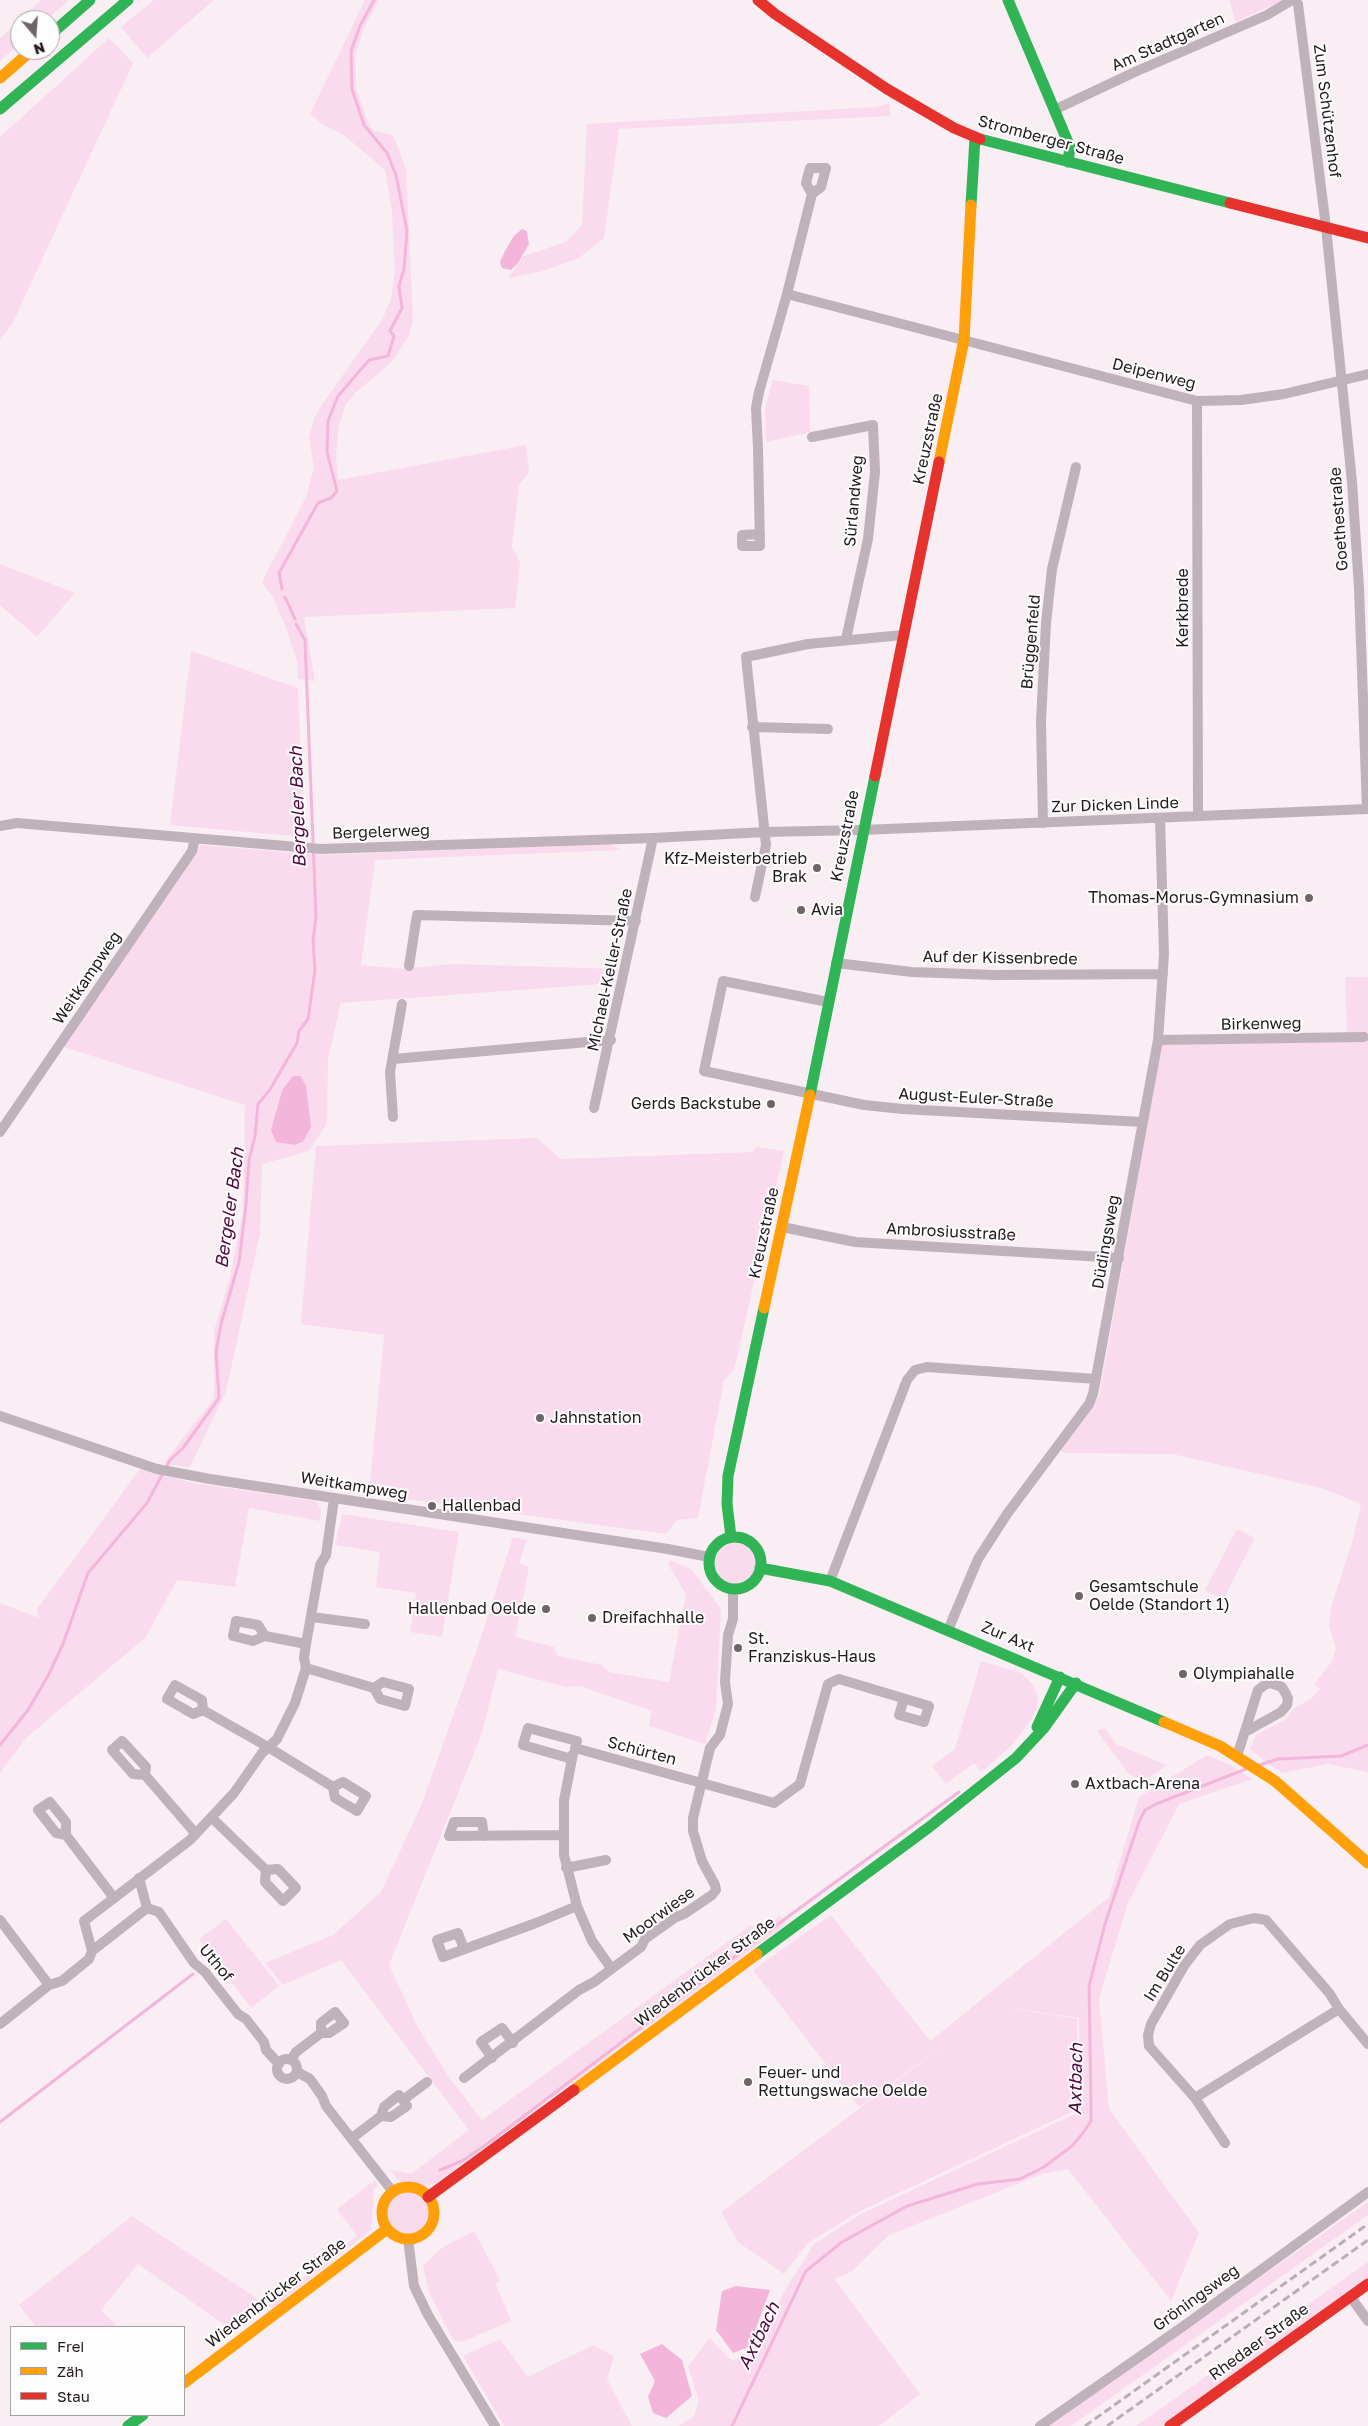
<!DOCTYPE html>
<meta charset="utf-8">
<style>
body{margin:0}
#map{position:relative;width:1368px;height:2426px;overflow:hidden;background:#f8eef3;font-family:"Golos Text",sans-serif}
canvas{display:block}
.legend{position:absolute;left:10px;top:2326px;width:175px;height:90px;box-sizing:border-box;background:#fdfdfd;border:1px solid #a6a2a4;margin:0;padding:6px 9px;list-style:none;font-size:15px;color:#24191f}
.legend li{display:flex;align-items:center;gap:10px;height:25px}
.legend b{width:25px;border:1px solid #a6a2a4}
.north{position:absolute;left:10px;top:10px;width:50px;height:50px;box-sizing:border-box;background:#fdfdfd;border:1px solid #a6a2a4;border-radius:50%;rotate:162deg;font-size:14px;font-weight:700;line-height:20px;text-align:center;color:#24191f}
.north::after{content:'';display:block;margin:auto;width:18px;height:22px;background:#6e6469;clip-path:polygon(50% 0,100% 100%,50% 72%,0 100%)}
</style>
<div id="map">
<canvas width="1368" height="2426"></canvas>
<ul class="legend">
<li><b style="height:6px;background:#30b455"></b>Frei</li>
<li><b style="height:6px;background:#ff9f0a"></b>Zäh</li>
<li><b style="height:6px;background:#e5322d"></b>Stau</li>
</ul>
<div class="north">N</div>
</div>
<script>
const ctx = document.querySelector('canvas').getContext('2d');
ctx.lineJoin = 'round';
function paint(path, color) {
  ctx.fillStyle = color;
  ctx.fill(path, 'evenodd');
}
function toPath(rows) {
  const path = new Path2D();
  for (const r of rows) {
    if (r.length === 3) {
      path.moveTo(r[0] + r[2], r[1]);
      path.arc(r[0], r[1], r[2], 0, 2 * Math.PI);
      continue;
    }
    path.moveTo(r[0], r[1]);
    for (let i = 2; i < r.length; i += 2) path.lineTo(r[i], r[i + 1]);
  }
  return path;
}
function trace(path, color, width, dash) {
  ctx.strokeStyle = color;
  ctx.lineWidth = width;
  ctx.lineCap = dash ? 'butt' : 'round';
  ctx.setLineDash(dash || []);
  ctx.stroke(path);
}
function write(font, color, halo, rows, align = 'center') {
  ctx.font = font + ' "Golos Text",sans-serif';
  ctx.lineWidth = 4;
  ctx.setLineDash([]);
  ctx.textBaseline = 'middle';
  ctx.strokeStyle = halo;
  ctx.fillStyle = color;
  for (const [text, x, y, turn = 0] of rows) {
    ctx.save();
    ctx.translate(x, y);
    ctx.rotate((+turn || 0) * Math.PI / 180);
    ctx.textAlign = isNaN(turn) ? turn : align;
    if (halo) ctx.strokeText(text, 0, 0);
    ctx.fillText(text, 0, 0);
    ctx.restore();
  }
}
paint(toPath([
 [41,0,69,0,46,20,20,20,20,43,0,61,0,38],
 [154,0,214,0,147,58,121,27],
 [365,0,379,0,364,28,355,55,356,88,369,125,374,131,393,135,406,169,413,319,409,335,391,363,355,393,346,404,339,426,336,454,338,480,526,445,529,472,519,485,512,547,520,563,515,608,304,617,315,681,298,679,297,661,286,628,273,597,262,582,306,497,314,467,309,438,314,419,321,406,382,320,391,299,395,272,392,212,385,170,345,136,322,124,310,114],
 [1230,0,1284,0,1235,22],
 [109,38,133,63,13,322,0,340,0,137],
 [889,103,891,116,619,129,604,238,579,258,543,271,508,278,524,256,566,242,582,225,587,124,875,107],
 [773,380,809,386,810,432,766,442,765,408],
 [0,564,75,593,37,637,0,605],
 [191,651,298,688,304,837,170,825],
 [609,844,621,850,375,860,361,965,403,969,452,964,618,969,614,983,341,1003,328,1058,327,1123,309,1151,262,1164,260,1234,226,1392,189,1468,164,1463,214,1398,214,1331,229,1281,243,1212,245,1105,64,1047,201,845,321,855],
 [293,1076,300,1076,311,1127,303,1142,294,1145,276,1142,276,1107,283,1089],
 [1345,977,1368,977,1368,1772,1328,1764,1282,1773,1250,1750,1256,1735,1286,1719,1293,1709,1311,1699,1320,1689,1314,1685,1332,1661,1336,1648,1329,1627,1331,1607,1354,1536,1361,1504,1321,1488,1172,1454,1065,1453,1061,1451,1099,1396,1162,1044,1357,1042,1347,1033],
 [537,1138,561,1159,753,1152,756,1147,784,1151,734,1370,724,1380,698,1518,677,1520,666,1534,369,1494,384,1335,301,1324,316,1146],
 [140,1469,193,1483,316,1501,321,1510,320,1521,249,1508,235,1587,177,1580,145,1638,26,1738,0,1773,0,1603,39,1618,37,1609],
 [342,1514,459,1532,442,1637,410,1632,416,1593,376,1587,380,1552,335,1545],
 [1237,1529,1255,1538,1223,1599,1205,1590],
 [513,1537,527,1540,519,1563,529,1567,515,1637,554,1647,558,1656,602,1665,609,1672,669,1682,686,1594,668,1564,670,1560,691,1569,721,1609,716,1709,705,1744,649,1726,652,1711,580,1686,566,1687,498,1669,482,1733,389,1965,417,2026,449,2077,482,2120,751,1925,757,1932,780,1916,786,1924,437,2183,425,2186,403,2182,395,2179,397,2178,391,2170,411,2174,469,2130,341,1960,283,1985,265,1963,333,1935,381,1892,421,1806,479,1643],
 [735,1563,21],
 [981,1661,1021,1673,1033,1685,1038,1696,1037,1708,1031,1720,1010,1747,981,1772,974,1763,946,1784,932,1766,955,1749],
 [1105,1728,1116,1744,1167,1765,1150,1777,1135,1778,1128,1773,1097,1731],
 [1207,1755,1231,1765,1252,1779,1179,1804,1128,1903,1099,1998,1109,2109,1199,2233,1171,2301,1068,2169,1042,2174,889,2235,851,2272,834,2279,920,2394,879,2426,679,2426,694,2416,699,2401,688,2367,709,2338,732,2361,750,2352,764,2335,785,2290,814,2244,861,2214,1081,2111,1079,2018,996,2006,1077,2019,1078,2109,858,2212,808,2243,784,2274,738,2242,721,2212,954,2038,859,2107,753,1970,831,1915,930,2041,1109,1897,1139,1797],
 [226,1919,279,1986,251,2008,199,1939],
 [375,2180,378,2185,374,2189,371,2230,273,2308,268,2305,357,2236,337,2209],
 [408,2213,20],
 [1368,2202,1368,2215,1071,2426,1047,2426],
 [132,2216,267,2305,232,2330,138,2264,101,2310,118,2327,36,2327,19,2305],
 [474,2231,500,2280,496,2285,511,2321,462,2342,453,2340,429,2292,423,2266,443,2247],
 [1368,2262,1368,2281,1163,2426,1136,2426],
 [500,2339,528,2377,593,2345,614,2356,607,2379,632,2426,504,2426,463,2356]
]), '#fadbed');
paint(toPath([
 [522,229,527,231,529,244,518,263,511,270,502,268,500,262,506,249,514,236],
 [293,1076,300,1076,306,1085,311,1127,303,1142,294,1145,276,1142,271,1130,282,1090],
 [736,2286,770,2290,749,2347,733,2353,716,2330,722,2291],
 [662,2344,682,2360,692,2396,666,2418,653,2413,648,2397,655,2381,640,2354]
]), '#f4b5db');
trace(toPath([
 [282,589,279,573,318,503,331,498,337,491,327,452,328,421,338,396,369,360,388,356,394,336,390,331,402,308,399,286,404,269,407,231,396,175,387,153,364,125,352,89,351,51,360,26,374,0],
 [285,597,295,619],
 [0,1745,28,1710,48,1676,63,1644,88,1573,147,1503,170,1460,183,1448,219,1398,216,1352,221,1324,239,1262,246,1204,249,1160,255,1136,258,1104,269,1091,297,1043,299,1031,308,1019,315,970,313,941,316,916,305,640,296,624],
 [1259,1765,1278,1759,1341,1756,1368,1745],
 [0,2122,193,1974],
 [440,2170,462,2161,487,2144,778,1924,959,1792],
 [732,2426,806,2271,842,2242,907,2206,978,2184,1020,2179,1044,2167,1072,2146,1083,2133,1091,2121,1091,2104,1089,1986,1105,1924,1139,1822,1145,1810,1156,1804,1246,1769]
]), '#f4b5db', 3);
trace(toPath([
 [1295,0,1298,4,1326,227,1352,482,1359,588,1367,809],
 [1054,110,1137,71,1267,15,1292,0],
 [812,194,806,183,810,168,826,168,821,187,812,194,787,294,1197,401,1241,400,1284,394,1368,374],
 [1197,401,1198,816],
 [812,437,873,425,875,472,868,539,846,639],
 [760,534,742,535,742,546,760,546,758,448,756,408,759,392,787,294],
 [752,727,828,729],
 [1043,823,1041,721,1046,623,1052,569,1076,467],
 [0,826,17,823,321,849,653,838,765,832,862,830,1368,809],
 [755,897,766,845,746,657,808,644,903,635],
 [836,963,912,972,996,975,1163,974],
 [409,966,417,915,636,921],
 [828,1002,723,981,704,1071,864,1105,903,1109,1142,1122],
 [1158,1040,1364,1037],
 [393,1059,611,1040],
 [594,1108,653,838],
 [393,1117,390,1072,402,1004],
 [0,1132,192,851,195,839],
 [782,1227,855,1242,1119,1258],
 [0,1416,157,1469,210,1479,668,1549,709,1557],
 [830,1581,907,1380,915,1370,927,1367,1096,1379],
 [312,1617,365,1624],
 [948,1630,978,1559,1007,1514,1089,1404,1093,1394,1158,1040,1164,955,1160,818],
 [265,1636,258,1625,236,1621,233,1636,253,1641,265,1636,306,1644],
 [306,1668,374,1688,380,1699,405,1706,409,1689,383,1682,374,1688],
 [203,1710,202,1700,175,1685,167,1699,193,1714,203,1710,268,1747,333,1787,335,1798,357,1811,366,1796,343,1782,333,1787],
 [573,1754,564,1800,564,1855,577,1906,592,1941,611,1968],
 [1237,1756,1258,1690,1266,1684,1271,1683,1282,1687,1288,1698,1287,1705,1281,1712,1247,1731],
 [572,1759,523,1745,528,1728,577,1741,575,1748,774,1803,800,1784,828,1684,839,1679,929,1706,924,1722,899,1715,904,1699],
 [145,1775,146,1767,122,1741,112,1750,133,1774,145,1775,196,1834],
 [212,1818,266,1870,265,1882,283,1901,296,1888,278,1869,266,1870],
 [66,1835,66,1822,50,1802,38,1810,56,1833,66,1835,114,1898],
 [484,1836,482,1822,454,1822,449,1836,562,1835],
 [566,1868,606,1860],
 [139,1878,147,1908,159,1912,194,1963,205,1972,238,2014,246,2019,264,2042,266,2050,279,2064],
 [0,1920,49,1985],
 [464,1949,458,1933,437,1940,443,1957,536,1923,577,1906],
 [92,1951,84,1921,190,1840,234,1793,262,1753,277,1739,295,1703,306,1668,304,1658,306,1644,320,1565,326,1555,334,1499],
 [0,2024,49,1985,62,1981,89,1959,92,1951,147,1908],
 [492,2058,481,2042,502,2028,513,2043],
 [287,2069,10],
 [291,2060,296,2052,321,2033,329,2033,344,2023,335,2012,321,2023,321,2033],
 [297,2072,310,2079,322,2096,326,2106,393,2192],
 [464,2078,579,1990,594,1982,641,1947,645,1939,676,1917,684,1914,712,1895,716,1890,715,1885,702,1861,693,1831,693,1818,710,1748,720,1735,728,1704,725,1682,728,1635,733,1619,733,1589],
 [1195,2098,1339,2009],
 [381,2116,384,2107,399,2095,403,2100],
 [352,2138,381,2116,391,2117,407,2106,403,2100,427,2082],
 [1225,2143,1195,2098,1149,2046,1148,2035,1151,2024,1184,1966,1200,1945,1230,1924,1254,1918,1266,1920,1330,1994,1339,2009,1368,2044],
 [408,2239,414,2286,428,2315,495,2426],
 [1350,2296,1368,2321],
 [1040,2426,1185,2325,1368,2192]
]), '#c0b2ba', 10);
trace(toPath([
 [1008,0,1070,147,1068,162],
 [50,35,90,0],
 [0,109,128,0],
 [980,139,1230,203],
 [971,205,975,138],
 [810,1095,875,776],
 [731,1537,727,1504,728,1476,764,1308],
 [735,1563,26],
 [760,1568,830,1581,1164,1722],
 [1037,1727,1060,1677],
 [757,1954,928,1828,1016,1758,1044,1728,1076,1683],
 [128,2426,143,2415]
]), '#30b455', 11);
trace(toPath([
 [0,78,32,50],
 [939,462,964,340,971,205],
 [764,1308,810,1095],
 [1164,1722,1220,1746,1275,1781,1368,1863],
 [574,2090,757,1954],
 [408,2213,26],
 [184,2383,387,2229]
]), '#ff9f0a', 11);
trace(toPath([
 [758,0,775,14,887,89,954,128,980,139],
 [1230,203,1368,238],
 [875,776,939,462],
 [428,2197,574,2090],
 [1170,2426,1368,2284]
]), '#e5322d', 11);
trace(toPath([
 [1085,2426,1368,2224],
 [1107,2426,1368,2240]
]), '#b8aeb4', 3, [8, 4]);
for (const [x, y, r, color] of [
 [817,868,5,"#6e6469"],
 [1309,898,5,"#6e6469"],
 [801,910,5,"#6e6469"],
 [771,1104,5,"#6e6469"],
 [540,1418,5,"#6e6469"],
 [432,1506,5,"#6e6469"],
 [1079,1596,5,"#6e6469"],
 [546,1609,5,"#6e6469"],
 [592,1618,5,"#6e6469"],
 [738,1648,5,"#6e6469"],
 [1183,1674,5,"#6e6469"],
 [1075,1784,5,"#6e6469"],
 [748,2082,5,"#6e6469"]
]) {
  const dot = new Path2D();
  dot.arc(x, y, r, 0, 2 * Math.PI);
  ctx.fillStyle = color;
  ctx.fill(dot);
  trace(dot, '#fdfdfd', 2);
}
write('16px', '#24191f', '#fdfdfd', [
 ["Am Stadtgarten",1168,42,-24],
 ["Zum Schützenhof",1327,111,83],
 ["Stromberger Straße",1051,140,15],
 ["Deipenweg",1154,374,14],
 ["Kreuzstraße",928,439,-78],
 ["Sürlandweg",854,501,-85],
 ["Goethestraße",1339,519,-94],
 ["Kerkbrede",1183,608,-90],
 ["Brüggenfeld",1031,642,-85],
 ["Zur Dicken Linde",1115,805,-2],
 ["Bergelerweg",381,832,-2],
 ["Kreuzstraße",845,836,-79],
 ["Auf der Kissenbrede",1000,958,1],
 ["Michael-Keller-Straße",610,970,-78],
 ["Weitkampweg",87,978,-56],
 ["Birkenweg",1261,1024,-1],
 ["August-Euler-Straße",976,1098,3],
 ["Ambrosiusstraße",951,1232,3],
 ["Kreuzstraße",764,1233,-78],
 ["Düdingsweg",1106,1242,-80],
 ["Weitkampweg",354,1486,9],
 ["Zur Axt",1008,1637,23],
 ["Schürten",642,1751,15],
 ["Moorwiese",659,1915,-36],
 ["Uthof",216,1963,50],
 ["Wiedenbrücker Straße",705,1972,-37],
 ["Im Bulte",1165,1973,-58],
 ["Wiedenbrücker Straße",276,2293,-37],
 ["Gröningsweg",1196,2298,-36],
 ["Rhedaer Straße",1259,2342,-36]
]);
write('16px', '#24191f', '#fdfdfd', [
 ["Kfz-Meisterbetrieb",807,859,"right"],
 ["Brak",807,877,"right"],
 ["Thomas-Morus-Gymnasium",1299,898,"right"],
 ["Avia",811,910],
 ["Gerds Backstube",761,1104,"right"],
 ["Jahnstation",550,1418],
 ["Hallenbad",442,1506],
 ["Gesamtschule",1089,1587],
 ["Oelde (Standort 1)",1089,1605],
 ["Hallenbad Oelde",536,1609,"right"],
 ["Dreifachhalle",602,1618],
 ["St.",748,1639],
 ["Franziskus-Haus",748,1657],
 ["Olympiahalle",1193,1674],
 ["Axtbach-Arena",1085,1784],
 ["Feuer- und",758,2073],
 ["Rettungswache Oelde",758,2091]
], 'left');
write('italic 18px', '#53063e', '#fdfdfd', [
 ["Bergeler Bach",298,807,-92],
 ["Bergeler Bach",230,1208,-82],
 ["Axtbach",1076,2079,-89],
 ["Axtbach",759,2336,-64]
]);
</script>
